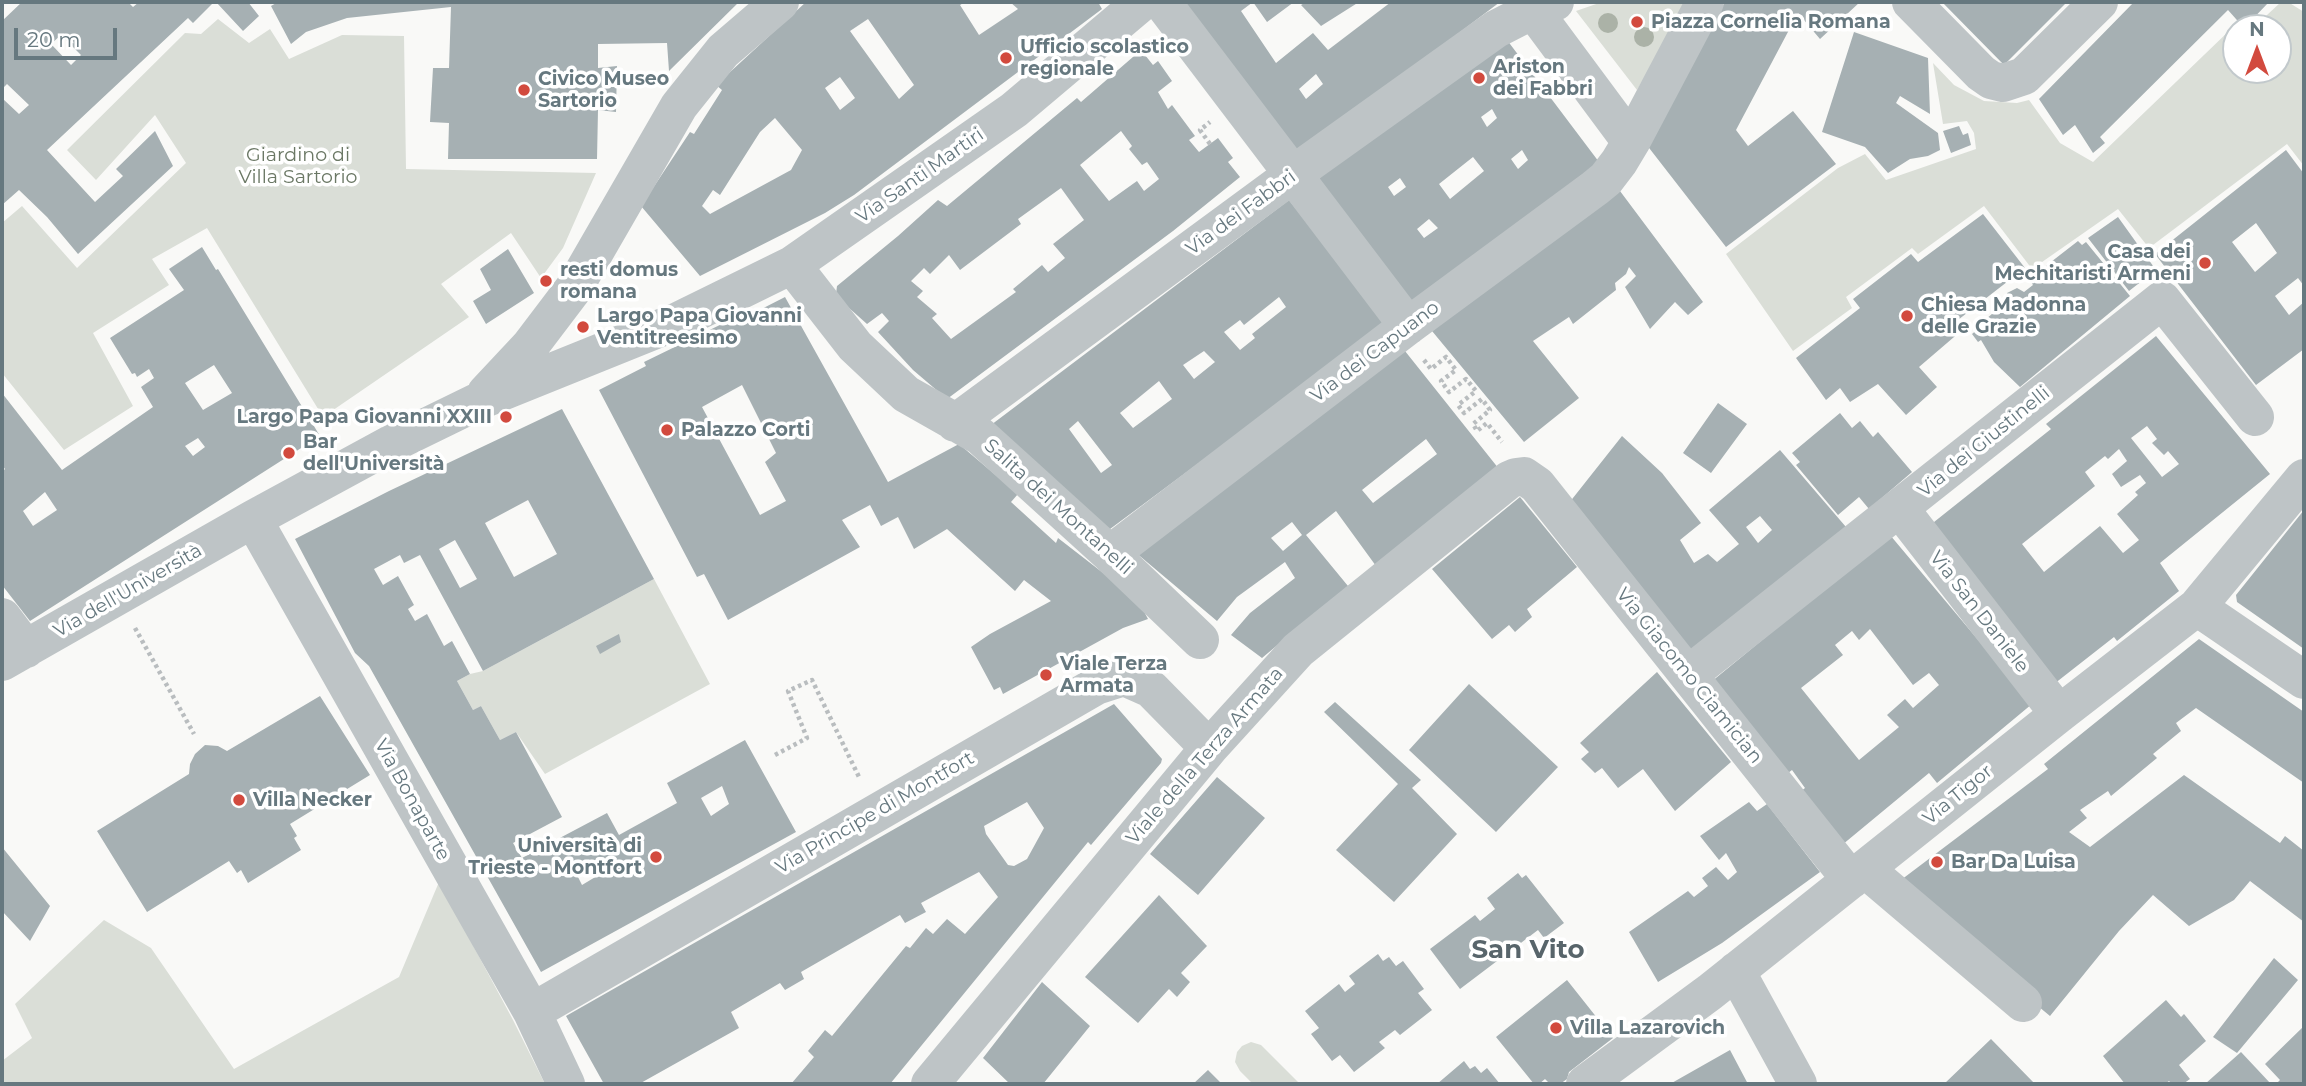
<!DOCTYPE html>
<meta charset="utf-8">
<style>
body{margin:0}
#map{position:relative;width:2306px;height:1086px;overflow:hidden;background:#f9f9f7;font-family:Montserrat,sans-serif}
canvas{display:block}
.frame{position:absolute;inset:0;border:4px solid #66787f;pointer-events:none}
.north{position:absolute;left:2222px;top:14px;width:70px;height:70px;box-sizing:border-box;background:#fff;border:2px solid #c2c9cc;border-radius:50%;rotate:0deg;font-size:19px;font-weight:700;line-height:28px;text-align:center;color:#66787f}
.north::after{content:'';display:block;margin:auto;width:24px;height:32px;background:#d24a3e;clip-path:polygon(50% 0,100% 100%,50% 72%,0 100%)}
.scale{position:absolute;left:14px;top:28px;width:103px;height:32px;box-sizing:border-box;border:4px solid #66787f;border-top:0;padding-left:9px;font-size:21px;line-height:24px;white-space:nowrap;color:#66787f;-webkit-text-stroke:5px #fff;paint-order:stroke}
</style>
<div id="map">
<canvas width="2306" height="1086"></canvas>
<div class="frame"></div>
<div class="north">N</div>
<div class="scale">20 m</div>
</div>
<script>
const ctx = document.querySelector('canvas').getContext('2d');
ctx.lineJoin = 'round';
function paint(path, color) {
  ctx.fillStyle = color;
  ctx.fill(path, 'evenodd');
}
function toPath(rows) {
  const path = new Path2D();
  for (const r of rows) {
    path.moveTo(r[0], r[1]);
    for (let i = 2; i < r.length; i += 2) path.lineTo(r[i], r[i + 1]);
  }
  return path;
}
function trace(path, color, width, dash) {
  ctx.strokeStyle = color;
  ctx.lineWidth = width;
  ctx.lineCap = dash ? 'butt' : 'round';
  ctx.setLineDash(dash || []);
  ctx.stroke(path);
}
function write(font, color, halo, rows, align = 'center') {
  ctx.font = font + ' Montserrat,sans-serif';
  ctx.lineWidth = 7;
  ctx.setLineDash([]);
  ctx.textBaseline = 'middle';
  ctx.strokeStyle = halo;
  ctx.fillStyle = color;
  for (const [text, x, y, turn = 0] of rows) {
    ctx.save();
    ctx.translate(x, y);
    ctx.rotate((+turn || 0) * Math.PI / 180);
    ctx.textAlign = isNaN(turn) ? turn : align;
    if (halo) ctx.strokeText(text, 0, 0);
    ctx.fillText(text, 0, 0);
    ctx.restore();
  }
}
paint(toPath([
 [1602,2,1689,2,1637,90,1576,11],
 [2281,2,2288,2,2304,12,2304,166,2287,144,2149,248,2118,209,2032,269,1984,206,1918,254,1912,248,1846,297,1852,308,1793,351,1726,254,1838,168,1865,154,1886,180,1976,149,1974,133,1967,121,1943,124,1933,63,1954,85,1984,101,2017,103,2029,100,2060,143,2093,162,2232,28,2236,33,2236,70,2278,70,2278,28,2253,28],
 [218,19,249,43,270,29,289,59,342,35,404,36,406,169,596,173,563,248,541,278,511,233,441,284,469,317,323,417,207,228,152,259,169,285,93,333,133,406,64,450,2,373,2,223,22,206,77,268,186,163,155,115,96,180,67,150,185,33,201,34],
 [654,579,710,684,545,774,516,732,500,740,481,706,473,710,457,681,470,674,483,671],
 [439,882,513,1020,545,1084,2,1084,2,1061,32,1038,15,1004,104,920,151,948,234,1069,399,977],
 [1251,1042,1261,1045,1300,1084,1253,1084,1240,1071,1235,1062,1237,1052,1242,1046]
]), '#daded7');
paint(toPath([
 [22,2,128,2,133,7,139,2,213,3,193,23,188,18,47,150,95,202,123,176,116,169,155,131,173,166,78,254,47,217,19,190,2,205,2,98,19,114,29,105,7,84,2,89,2,21],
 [61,35,81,55,71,65,51,44],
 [216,2,248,2,259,16,243,31],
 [278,2,739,2,669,71,667,43,598,44,598,68,617,66,616,112,598,110,597,159,448,159,449,123,430,122,433,68,449,68,451,7,347,18,306,32,291,44,271,6],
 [806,2,965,2,960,5,979,35,1018,9,1010,2,1098,2,1102,9,854,195,825,213,700,276,641,206,690,132,694,134,722,90,716,85],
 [868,19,914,85,899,99,850,31],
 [840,77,855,98,840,110,825,88],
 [775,118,802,150,791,170,710,214,702,206,713,190,720,195,760,132],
 [1176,2,1294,2,1267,22,1253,2,1241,11,1276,63,1313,33,1328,50,1391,2,1500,2,1297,155],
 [1316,74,1323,84,1306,99,1299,89],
 [1306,2,1359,2,1321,26,1301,5],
 [1725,2,1860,2,1820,39,1798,13,1736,130,1748,146,1793,111,1836,164,1726,247,1646,144],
 [1942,2,2067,2,2004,65],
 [2134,2,2269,2,2244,28,2228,10,2100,137,2105,143,2093,153,2075,125,2063,135,2039,99],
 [1854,32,1928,58,1930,114,1900,96,1896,103,1938,133,1940,150,1928,156,1910,159,1888,173,1865,147,1822,132],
 [1507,40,1599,162,1409,306,1315,181],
 [1492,109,1497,118,1487,127,1481,117],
 [1522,150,1528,160,1518,169,1511,159],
 [1473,157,1484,171,1450,199,1439,184],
 [1400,178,1406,187,1394,196,1388,187],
 [1429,219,1438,228,1424,238,1417,229],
 [1141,50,1153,65,1158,61,1172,81,1158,92,1168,109,1172,105,1195,136,1189,140,1199,152,1218,138,1233,158,1228,162,1240,177,1173,231,947,399,913,370,878,332,889,321,882,313,867,324,840,300,836,294,837,286,898,236,938,200,947,206,1077,98,1081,102],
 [1121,131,1132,146,1129,149,1142,165,1147,162,1159,179,1144,191,1137,181,1109,201,1080,165],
 [1061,188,1084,220,1053,244,1065,258,1048,272,1042,265,1013,289,1016,292,951,339,932,318,937,314,917,297,923,291,911,281,924,268,930,274,949,255,960,270,1021,224,1018,219],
 [1959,126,1963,135,1968,133,1971,145,1951,153,1943,131],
 [2286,150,2304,174,2304,286,2298,278,2275,296,2289,315,2304,302,2304,349,2256,385,2155,254],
 [2256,223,2277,253,2255,272,2232,242],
 [1620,191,1703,302,1688,315,1675,302,1650,329,1625,287,1636,276,1629,267,1626,274,1615,283,1616,290,1573,324,1569,317,1533,341,1579,398,1524,442,1432,331],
 [1289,200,1386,324,1106,532,987,428],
 [1279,297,1286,307,1252,334,1255,338,1240,350,1224,332,1240,320,1244,325],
 [1204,351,1215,362,1194,379,1183,365],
 [1159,381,1172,399,1133,428,1120,413],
 [1078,421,1112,465,1101,473,1069,429],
 [1983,214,2025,268,1954,323,1961,331,1919,367,1937,387,1906,415,1878,384,1850,402,1840,388,1826,400,1796,358,1860,308,1853,299,1911,254,1918,262],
 [2118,217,2156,270,2129,291,2088,238],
 [2078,241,2082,245,2086,242,2130,296,2020,387,1994,362,1981,340,1978,342,1972,334,1980,327,1979,325,2006,302,2007,293,2017,288,2024,292,2033,285,2029,279],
 [202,247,216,270,218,269,320,436,30,621,2,585,2,472,5,469,2,465,2,393,62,470,153,407,141,387,154,378,149,369,137,377,135,373,132,374,110,338,184,290,169,269],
 [214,365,232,393,203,410,185,383],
 [198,438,205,447,193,456,185,446],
 [45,492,57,510,33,526,23,511],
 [508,249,534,293,486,324,473,301,491,290,480,269],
 [785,297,888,482,959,444,1018,494,1011,502,1056,543,1058,538,1138,600,1148,619,1123,628,1003,694,1000,687,994,690,971,647,990,634,1051,601,1024,580,1015,591,947,529,914,549,898,517,881,526,870,505,842,520,860,547,728,620,704,574,697,577,599,390,646,366,644,362,728,321,738,316,740,320],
 [742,385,776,453,765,462,786,501,760,515,702,407],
 [2156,336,2270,474,2160,563,2179,591,2117,641,2114,637,2054,684,1929,526,2051,429,2046,424],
 [2147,426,2157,439,2152,443,2164,455,2168,451,2179,464,2162,477,2131,438],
 [2119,449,2127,461,2112,474,2121,487,2140,475,2146,483,2135,492,2138,495,2117,514,2139,540,2123,553,2100,526,2044,572,2022,544,2095,486,2085,472,2105,456,2108,459],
 [1405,351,1499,469,1376,566,1336,511,1306,535,1348,586,1262,658,1231,635,1250,613,1295,578,1285,562,1237,597,1217,621,1135,552],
 [1426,439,1437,454,1373,503,1362,490],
 [1292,522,1302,535,1283,551,1271,538],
 [1718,403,1747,424,1711,473,1683,453],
 [562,409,654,579,483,671,420,555,404,563,400,555,374,569,383,585,398,576,414,605,408,609,415,621,427,614,444,646,452,641,470,674,457,681,473,710,481,706,500,740,516,732,562,817,513,843,522,858,607,813,619,835,677,803,667,783,745,740,796,832,541,972,369,666,355,653,295,539,389,491],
 [528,500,557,554,514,577,485,523],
 [455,540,477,579,460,588,439,549],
 [722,786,729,804,711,816,701,798],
 [586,861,597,876,582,885,574,869],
 [1840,413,1852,428,1860,421,1873,437,1878,432,1912,472,1869,509,1859,497,1838,515,1796,465,1800,462,1792,453],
 [1622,436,1662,473,1701,523,1680,540,1694,563,1708,554,1717,562,1739,544,1709,510,1780,450,1846,527,1690,651,1569,503],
 [1760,516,1772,530,1758,543,1746,527],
 [1520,497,1577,567,1527,609,1532,617,1515,632,1509,625,1492,639,1432,569],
 [2304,510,2304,649,2237,602,2236,595],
 [1890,535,2032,704,1937,783,1929,773,1842,845,1800,792,1805,788,1792,770,1784,776,1711,682],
 [1870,629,1913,685,1929,673,1939,685,1913,708,1905,699,1887,715,1899,727,1859,760,1801,688,1843,655,1835,645,1852,631,1859,640],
 [619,634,621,642,600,654,596,646],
 [2199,639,2304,712,2304,783,2196,708,2176,723,2181,731,2153,754,2157,758,2111,796,2108,791,2080,810,2087,818,2069,832,2090,847,2184,775,2280,843,2285,836,2304,851,2304,922,2250,881,2234,900,2189,926,2153,895,2119,931,2050,1016,1893,886,2048,769,2044,764],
 [1657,672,1731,762,1675,811,1643,769,1618,788,1602,768,1595,773,1581,759,1589,752,1580,743],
 [1469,684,1558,767,1496,832,1409,750],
 [320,696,370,775,290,824,297,836,294,838,301,850,248,883,241,870,237,873,229,861,147,912,97,831,189,774,190,764,195,754,205,745,218,746,227,751],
 [1335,702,1421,780,1412,788,1457,834,1394,902,1336,850,1398,784,1324,712],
 [1114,704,1162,759,1161,763,1091,845,1088,842,890,1084,791,1084,814,1057,808,1051,825,1030,832,1036,906,946,910,948,926,928,933,934,947,919,965,934,998,897,979,872,921,903,926,912,905,923,900,915,801,972,804,979,785,990,780,983,731,1012,739,1028,639,1084,604,1084,566,1016],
 [1027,802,1044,828,1027,859,1014,866,1008,865,986,834,984,826],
 [1217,777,1265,818,1198,895,1150,854],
 [1749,802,1757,811,1767,804,1820,872,1722,943,1658,982,1629,932,1688,891,1694,897,1708,886,1702,878,1716,867,1728,880,1737,872,1726,853,1719,860,1700,836],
 [2,847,50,906,30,941,2,911],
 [1518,873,1522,878,1526,875,1564,923,1544,938,1538,930,1460,989,1430,949,1475,915,1480,921,1495,909,1487,898],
 [1159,895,1207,946,1181,973,1190,982,1177,997,1169,989,1138,1023,1085,977],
 [1378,954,1383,961,1389,957,1396,966,1403,961,1424,989,1418,993,1432,1010,1400,1035,1395,1030,1379,1042,1385,1048,1354,1072,1340,1055,1332,1061,1311,1034,1319,1028,1305,1011,1339,984,1345,992,1355,984,1349,976],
 [2274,958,2298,980,2237,1053,2213,1037],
 [1567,980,1613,1038,1569,1072,1567,1079,1560,1084,1549,1083,1545,1079,1539,1084,1534,1084,1496,1037],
 [1042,982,1090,1026,1043,1084,1010,1084,983,1058],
 [2166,1000,2181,1017,2184,1014,2206,1041,2179,1065,2190,1079,2183,1084,2172,1084,2169,1081,2165,1084,2125,1084,2103,1056],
 [2304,1026,2304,1084,2276,1084,2280,1080,2265,1064],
 [1991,1039,2035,1084,1944,1084],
 [1730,1050,1748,1084,1670,1084],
 [2241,1052,2271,1084,2205,1084],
 [1464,1061,1470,1069,1475,1066,1481,1073,1487,1068,1500,1084,1437,1084],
 [1208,1070,1222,1084,1193,1084]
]), '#a6b0b3');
trace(toPath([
 [1210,144,1200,130,1210,122],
 [1424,360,1431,369,1446,357,1456,370,1441,381,1449,392,1466,379,1476,391,1458,405,1464,413,1482,399,1490,410,1473,424,1477,431,1487,423,1502,442],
 [135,628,194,734],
 [775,755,807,738,788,691,812,680,860,779]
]), '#b9bdbf', 4.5, [3.5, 3.5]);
trace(toPath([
 [1162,2,1408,326],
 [1555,2,1533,10,1631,142,1705,2],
 [1911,2,1981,73,1991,80,2003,83,2024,76,2099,2],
 [792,265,855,346,906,394,980,436,1110,554,1200,640],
 [486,393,530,346,574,288,679,106,723,51,780,2],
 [955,423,1292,175,1496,29,1533,10],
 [1900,509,2059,714],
 [253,519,532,1012,566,1084],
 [1110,554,1408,326,1595,188,1606,179,1619,162,1631,142],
 [2197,607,2304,680],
 [2,617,26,649],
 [2,662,253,519,391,444,477,402,678,321,792,265,1014,110,1142,2],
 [1688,675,2162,300,2255,417],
 [1865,869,2023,1003],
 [1736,971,1798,1084],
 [532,1012,1096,686,1124,677,1151,689,1209,748],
 [930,1084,1209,748,1298,650,1509,480,1516,477,1524,476,1537,485,1851,880],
 [1585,1084,1710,992,2059,714,2197,607,2304,478]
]), '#bec4c6', 38);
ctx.fillStyle = '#abb2a7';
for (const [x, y] of [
 [1608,23],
 [1644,37]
]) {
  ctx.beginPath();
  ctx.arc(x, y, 10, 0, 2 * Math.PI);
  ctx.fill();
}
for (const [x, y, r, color] of [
 [1637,22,7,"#d24a3e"],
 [1006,58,7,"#d24a3e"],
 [1479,78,7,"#d24a3e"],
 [524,90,7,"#d24a3e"],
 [2205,263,7,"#d24a3e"],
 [546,281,7,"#d24a3e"],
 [1907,316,7,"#d24a3e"],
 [583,327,7,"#d24a3e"],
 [506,417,7,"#d24a3e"],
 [667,430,7,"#d24a3e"],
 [289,453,7,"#d24a3e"],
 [1046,675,7,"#d24a3e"],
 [239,800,7,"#d24a3e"],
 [656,857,7,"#d24a3e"],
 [1937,862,7,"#d24a3e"],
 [1556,1028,7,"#d24a3e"]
]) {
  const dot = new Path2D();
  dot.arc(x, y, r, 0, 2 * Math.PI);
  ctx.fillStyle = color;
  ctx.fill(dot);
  trace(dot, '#fff', 2.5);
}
write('bold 19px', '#66787f', '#fff', [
 ["Piazza Cornelia Romana",1651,22],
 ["Ufficio scolastico",1020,47],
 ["regionale",1020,69],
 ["Ariston",1493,67],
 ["dei Fabbri",1493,89],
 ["Civico Museo",538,79],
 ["Sartorio",538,101],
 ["Casa dei",2191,252,"right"],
 ["Mechitaristi Armeni",2191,274,"right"],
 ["resti domus",560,270],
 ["romana",560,292],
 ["Chiesa Madonna",1921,305],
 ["delle Grazie",1921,327],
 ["Largo Papa Giovanni",597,316],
 ["Ventitreesimo",597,338],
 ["Largo Papa Giovanni XXIII",492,417,"right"],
 ["Palazzo Corti",681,430],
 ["Bar",303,442],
 ["dell'Università",303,464],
 ["Viale Terza",1060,664],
 ["Armata",1060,686],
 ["Villa Necker",253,800],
 ["Università di",642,846,"right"],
 ["Trieste - Montfort",642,868,"right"],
 ["Bar Da Luisa",1951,862],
 ["Villa Lazarovich",1570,1028]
], 'left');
write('19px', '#6b7865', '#fff', [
 ["Giardino di",298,155],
 ["Villa Sartorio",298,177]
]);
write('19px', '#66787f', '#fff', [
 ["Via Santi Martiri",920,176,-35],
 ["Via dei Fabbri",1241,213,-36],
 ["Via dei Capuano",1375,352,-37],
 ["Via dei Giustinelli",1984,442,-39],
 ["Salita dei Montanelli",1058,507,42],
 ["Via dell'Università",128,591,-30],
 ["Via San Daniele",1979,612,52],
 ["Via Giacomo Ciamician",1689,676,51],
 ["Viale della Terza Armata",1205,756,-49],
 ["Via Tigor",1958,795,-39],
 ["Via Bonaparte",412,800,61],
 ["Via Principe di Montfort",875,813,-30]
]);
write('bold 26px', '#58656b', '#fff', [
 ["San Vito",1528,950]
]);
</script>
